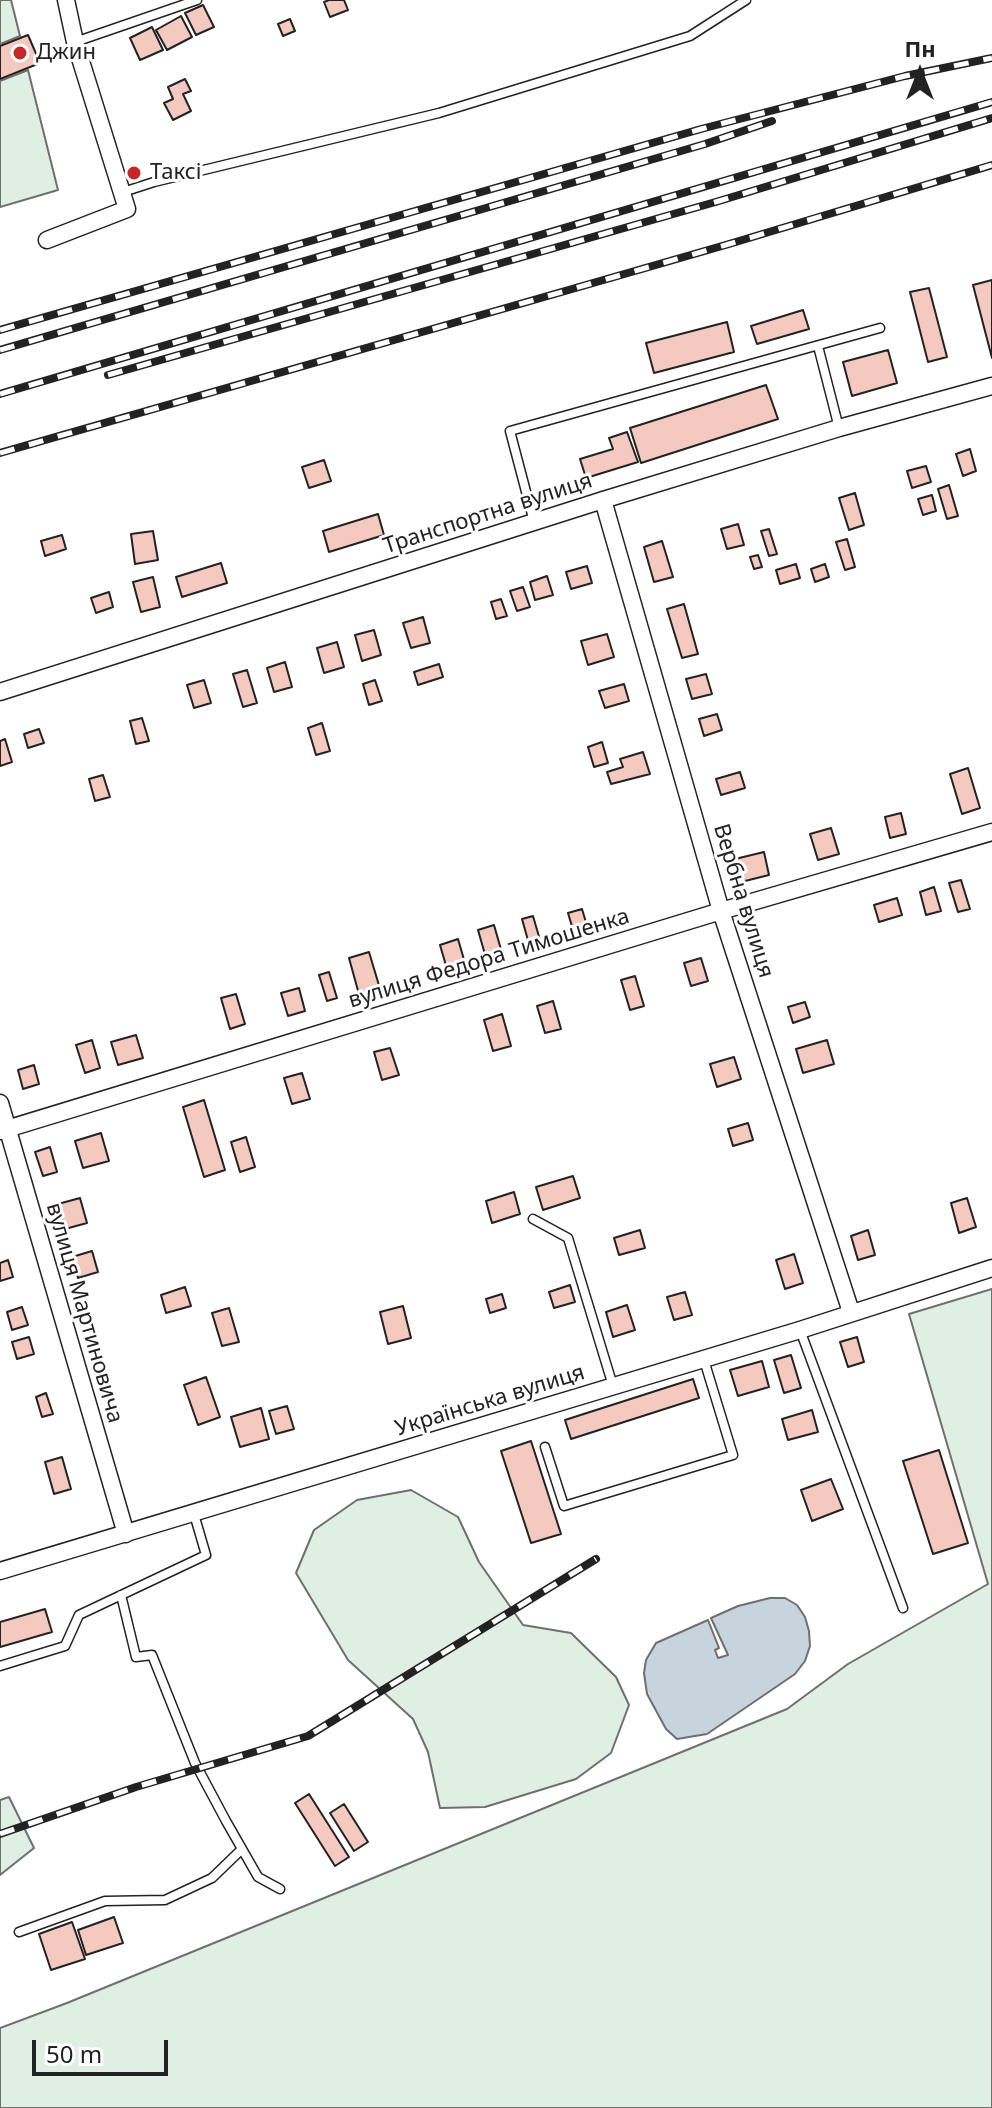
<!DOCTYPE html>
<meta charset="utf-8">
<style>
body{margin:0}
#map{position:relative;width:992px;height:2108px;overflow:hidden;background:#fff;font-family:"Noto Sans",sans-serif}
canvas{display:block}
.north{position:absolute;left:880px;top:32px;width:80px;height:80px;-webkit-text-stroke:6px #fff;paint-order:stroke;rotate:0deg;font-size:22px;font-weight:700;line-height:32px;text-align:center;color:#222}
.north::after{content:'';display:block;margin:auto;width:28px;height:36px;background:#222;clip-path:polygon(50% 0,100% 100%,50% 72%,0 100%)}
.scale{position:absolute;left:32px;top:2040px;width:136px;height:36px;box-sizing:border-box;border:4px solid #222;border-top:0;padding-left:10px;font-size:24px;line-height:28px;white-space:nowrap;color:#222;-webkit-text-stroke:6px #fff;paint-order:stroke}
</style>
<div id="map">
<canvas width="992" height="2108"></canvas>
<div class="north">Пн</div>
<div class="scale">50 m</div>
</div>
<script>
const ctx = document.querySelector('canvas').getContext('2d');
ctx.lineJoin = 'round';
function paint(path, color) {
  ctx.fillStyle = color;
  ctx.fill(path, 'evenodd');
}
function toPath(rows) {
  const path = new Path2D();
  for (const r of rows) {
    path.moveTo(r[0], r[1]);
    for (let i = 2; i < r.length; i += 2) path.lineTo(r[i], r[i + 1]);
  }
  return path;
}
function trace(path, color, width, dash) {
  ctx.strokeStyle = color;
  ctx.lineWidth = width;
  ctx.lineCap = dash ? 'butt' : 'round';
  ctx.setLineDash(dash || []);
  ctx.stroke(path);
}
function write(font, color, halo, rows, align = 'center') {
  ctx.font = font + ' "Noto Sans",sans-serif';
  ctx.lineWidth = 6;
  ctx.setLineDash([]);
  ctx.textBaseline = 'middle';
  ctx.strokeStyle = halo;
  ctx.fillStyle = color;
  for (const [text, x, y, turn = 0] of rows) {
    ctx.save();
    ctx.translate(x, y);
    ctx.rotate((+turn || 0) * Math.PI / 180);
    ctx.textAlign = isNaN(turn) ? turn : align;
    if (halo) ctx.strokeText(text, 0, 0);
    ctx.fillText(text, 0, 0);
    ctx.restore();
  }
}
const green = toPath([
 [0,0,11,0,20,36,0,44,0,0],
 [28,70,58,190,0,207,0,81,28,70],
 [992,1289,992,2108,0,2108,0,2028,67,2003,787,1709,848,1664,988,1584,909,1314,992,1289],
 [411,1490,458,1517,479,1562,523,1625,571,1633,616,1677,629,1705,611,1753,576,1779,485,1807,440,1808,428,1752,413,1719,348,1660,296,1573,314,1530,357,1500,411,1490],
 [9,1797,34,1848,0,1875,0,1800,9,1797]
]);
paint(green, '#e0efe3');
trace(green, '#6f6f6f', 2);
const water = toPath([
 [770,1598,785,1598,797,1605,805,1617,809,1631,810,1646,805,1661,795,1674,707,1734,677,1739,666,1729,647,1694,644,1673,646,1660,656,1643,708,1620,719,1648,715,1650,718,1658,728,1655,711,1618,738,1606,770,1598]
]);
paint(water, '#c7d3dd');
trace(water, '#6f6f6f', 2);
const building = toPath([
 [329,0,344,0,348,10,330,17,324,2,329,0],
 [203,5,214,27,196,35,185,13,203,5],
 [181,16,192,37,167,50,156,30,181,16],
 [290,19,295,31,283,36,278,24,290,19],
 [152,27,163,50,140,60,130,38,152,27],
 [28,35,40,63,0,79,0,46,28,35],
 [185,79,191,91,183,94,191,111,173,120,164,103,173,99,168,87,185,79],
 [992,280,992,358,973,285,992,280],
 [929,288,947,357,928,362,910,292,929,288],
 [803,310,809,329,757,344,751,326,803,310],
 [727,322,734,352,654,373,646,343,727,322],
 [888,350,897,383,852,396,843,362,888,350],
 [766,385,778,419,641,463,630,428,766,385],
 [627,432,638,462,586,478,580,459,613,449,609,438,627,432],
 [970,449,976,471,963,476,956,454,970,449],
 [324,460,331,481,309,488,302,467,324,460],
 [926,466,931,482,912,488,907,471,926,466],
 [949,485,958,516,947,519,938,489,949,485],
 [855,493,864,525,849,530,839,498,855,493],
 [932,495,936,511,923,515,918,499,932,495],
 [378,514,384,535,329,552,323,531,378,514],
 [738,524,744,545,727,549,721,529,738,524],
 [769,529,777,554,769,556,761,531,769,529],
 [153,531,158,560,135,564,131,534,153,531],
 [62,535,66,549,45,556,41,541,62,535],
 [847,539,855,567,845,570,836,542,847,539],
 [662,541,673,577,654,582,644,547,662,541],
 [758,555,762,567,754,569,750,557,758,555],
 [221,563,227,583,182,597,176,577,221,563],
 [796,564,800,578,780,584,776,570,796,564],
 [825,564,829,577,815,582,811,569,825,564],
 [587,566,592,583,571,589,566,572,587,566],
 [547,576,553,595,535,600,530,582,547,576],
 [153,577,160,607,141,612,133,582,153,577],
 [523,587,530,607,517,611,510,591,523,587],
 [109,592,113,607,96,613,91,598,109,592],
 [501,599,507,616,496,619,491,602,501,599],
 [684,604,698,654,682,658,667,609,684,604],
 [423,617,430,643,411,648,403,623,423,617],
 [374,630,381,655,362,661,355,635,374,630],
 [607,634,614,657,588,665,581,641,607,634],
 [337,642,344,667,324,673,317,648,337,642],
 [285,662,292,687,274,692,267,668,285,662],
 [439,664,443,677,418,685,414,672,439,664],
 [247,670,257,703,243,707,233,674,247,670],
 [706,674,712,694,692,699,686,679,706,674],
 [204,680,211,703,194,708,187,685,204,680],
 [375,680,382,701,369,705,363,684,375,680],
 [624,684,629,701,605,708,599,691,624,684],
 [717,714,722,730,704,736,699,719,717,714],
 [142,718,149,741,136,744,130,721,142,718],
 [322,723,330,751,316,755,308,728,322,723],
 [39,729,44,743,28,748,24,734,39,729],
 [5,739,12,762,0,766,0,741,5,739],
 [602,742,608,763,594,767,588,747,602,742],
 [643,752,650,774,611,784,607,772,623,767,620,759,643,752],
 [968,768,980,808,962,814,950,774,968,768],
 [740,772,745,788,721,795,716,779,740,772],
 [103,775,110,797,95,801,89,779,103,775],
 [901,813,906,834,890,838,885,817,901,813],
 [831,828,839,854,818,860,810,834,831,828],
 [764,852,769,875,741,882,735,859,764,852],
 [961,880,970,909,958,912,949,883,961,880],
 [934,887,941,911,926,915,920,892,934,887],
 [897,898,902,915,879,922,874,905,897,898],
 [582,909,588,929,574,933,568,913,582,909],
 [533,916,540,940,529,944,522,919,533,916],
 [494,925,502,953,486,958,478,930,494,925],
 [458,939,465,963,447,969,440,945,458,939],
 [369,952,381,992,360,998,349,958,369,952],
 [701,958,708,981,691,986,684,963,701,958],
 [329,972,337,998,327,1001,319,975,329,972],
 [635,976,644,1006,630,1010,621,980,635,976],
 [299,988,305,1011,288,1016,281,993,299,988],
 [236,994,245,1024,230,1029,221,998,236,994],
 [553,1001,561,1029,545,1033,537,1006,553,1001],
 [805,1002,810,1017,793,1023,788,1007,805,1002],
 [502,1014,511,1046,493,1051,484,1020,502,1014],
 [136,1035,143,1058,118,1065,111,1042,136,1035],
 [92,1040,100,1068,85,1073,76,1045,92,1040],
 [827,1040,834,1064,803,1073,796,1049,827,1040],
 [390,1048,399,1075,382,1080,374,1052,390,1048],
 [734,1057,741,1079,717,1087,710,1064,734,1057],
 [34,1065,39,1084,23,1089,18,1070,34,1065],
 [302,1073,310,1099,292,1104,284,1078,302,1073],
 [204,1100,225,1170,204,1177,183,1107,204,1100],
 [748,1123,753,1140,733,1146,728,1129,748,1123],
 [101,1133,109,1161,83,1168,75,1141,101,1133],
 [246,1137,255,1167,240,1172,231,1142,246,1137],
 [50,1147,57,1172,43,1176,35,1152,50,1147],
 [573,1176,580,1198,543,1210,536,1187,573,1176],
 [514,1192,520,1214,492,1223,486,1201,514,1192],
 [80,1198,87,1223,65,1229,58,1204,80,1198],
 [967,1198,976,1227,959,1233,951,1203,967,1198],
 [640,1230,645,1248,619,1255,614,1238,640,1230],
 [868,1230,875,1255,858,1260,851,1236,868,1230],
 [92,1251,98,1272,78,1278,72,1257,92,1251],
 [794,1254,803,1283,785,1289,776,1260,794,1254],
 [8,1260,13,1277,0,1281,0,1263,8,1260],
 [570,1285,575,1302,554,1308,549,1292,570,1285],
 [185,1287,191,1306,166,1313,161,1295,185,1287],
 [685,1292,692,1315,674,1320,667,1297,685,1292],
 [502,1294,506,1308,490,1313,486,1299,502,1294],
 [627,1305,635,1330,613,1337,606,1312,627,1305],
 [403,1306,411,1338,388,1344,380,1312,403,1306],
 [22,1307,28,1325,12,1330,7,1312,22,1307],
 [229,1308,239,1342,222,1346,212,1313,229,1308],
 [29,1337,34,1354,17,1359,12,1342,29,1337],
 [857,1337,864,1362,848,1367,840,1342,857,1337],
 [791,1355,801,1388,784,1393,774,1360,791,1355],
 [762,1361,769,1387,738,1396,730,1370,762,1361],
 [206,1377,220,1417,198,1425,184,1385,206,1377],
 [693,1379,699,1398,571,1439,565,1420,693,1379],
 [46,1393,53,1414,42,1417,36,1397,46,1393],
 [287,1406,294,1429,276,1434,269,1411,287,1406],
 [261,1408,269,1439,240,1447,231,1417,261,1408],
 [812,1410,818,1432,788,1440,782,1419,812,1410],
 [531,1441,561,1534,531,1543,501,1451,531,1441],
 [939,1450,968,1543,933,1554,903,1461,939,1450],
 [62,1457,71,1489,54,1494,45,1462,62,1457],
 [831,1479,843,1509,812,1521,801,1490,831,1479],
 [45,1609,52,1632,0,1647,0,1622,45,1609],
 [309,1794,349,1857,335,1866,295,1803,309,1794],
 [344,1804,368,1842,354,1851,330,1813,344,1804],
 [114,1917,123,1943,86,1955,78,1930,114,1917],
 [72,1922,85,1959,51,1970,39,1934,72,1922]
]);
paint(building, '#f3c9c0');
trace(building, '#222', 2);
const lane = toPath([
 [75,42,197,0],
 [120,193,154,182,439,113,690,36,746,0],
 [818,346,839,428],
 [534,522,510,431,880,328],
 [533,1219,568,1238,613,1386],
 [800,1330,903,1608],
 [545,1447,564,1506,733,1455,704,1360],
 [121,1595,136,1657,152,1655,195,1763,226,1821,258,1877,280,1889],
 [0,1666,65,1646,79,1615,206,1555,194,1514],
 [19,1932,105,1901,165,1900,212,1878,242,1849]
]);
const street = toPath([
 [47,240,127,209,75,42,66,0],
 [603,500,721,911,851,1312],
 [0,692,603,500,839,428,992,386],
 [0,1103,126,1534],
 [0,1131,721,911,992,832],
 [0,1571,800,1330,992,1268]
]);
trace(lane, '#222', 11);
trace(street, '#222', 19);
trace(lane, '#fff', 8);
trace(street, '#fff', 16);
const rail = toPath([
 [0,330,701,129,905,76,992,58],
 [0,350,705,144,772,121],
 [108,375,719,201,992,118],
 [0,394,992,102],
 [0,453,729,244,992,165],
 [0,1834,136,1787,308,1736,596,1559]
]);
trace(rail, '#222', 8);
trace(rail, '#fff', 5, [15]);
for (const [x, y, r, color] of [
 [20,53,8,"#c62828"],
 [134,173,8,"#c62828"]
]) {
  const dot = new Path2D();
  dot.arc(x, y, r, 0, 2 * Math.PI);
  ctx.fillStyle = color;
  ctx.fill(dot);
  trace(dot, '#fff', 3);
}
write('22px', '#222', '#fff', [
 ["Джин",36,53],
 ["Таксі",150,173]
], 'left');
write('22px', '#222', '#fff', [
 ["Транспортна вулиця",488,514,-18],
 ["Вербна вулиця",743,901,73],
 ["вулиця Федора Тимошенка",489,959,-17],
 ["вулиця Мартиновича",84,1313,74],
 ["Українська вулиця",490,1401,-17]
]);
</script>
